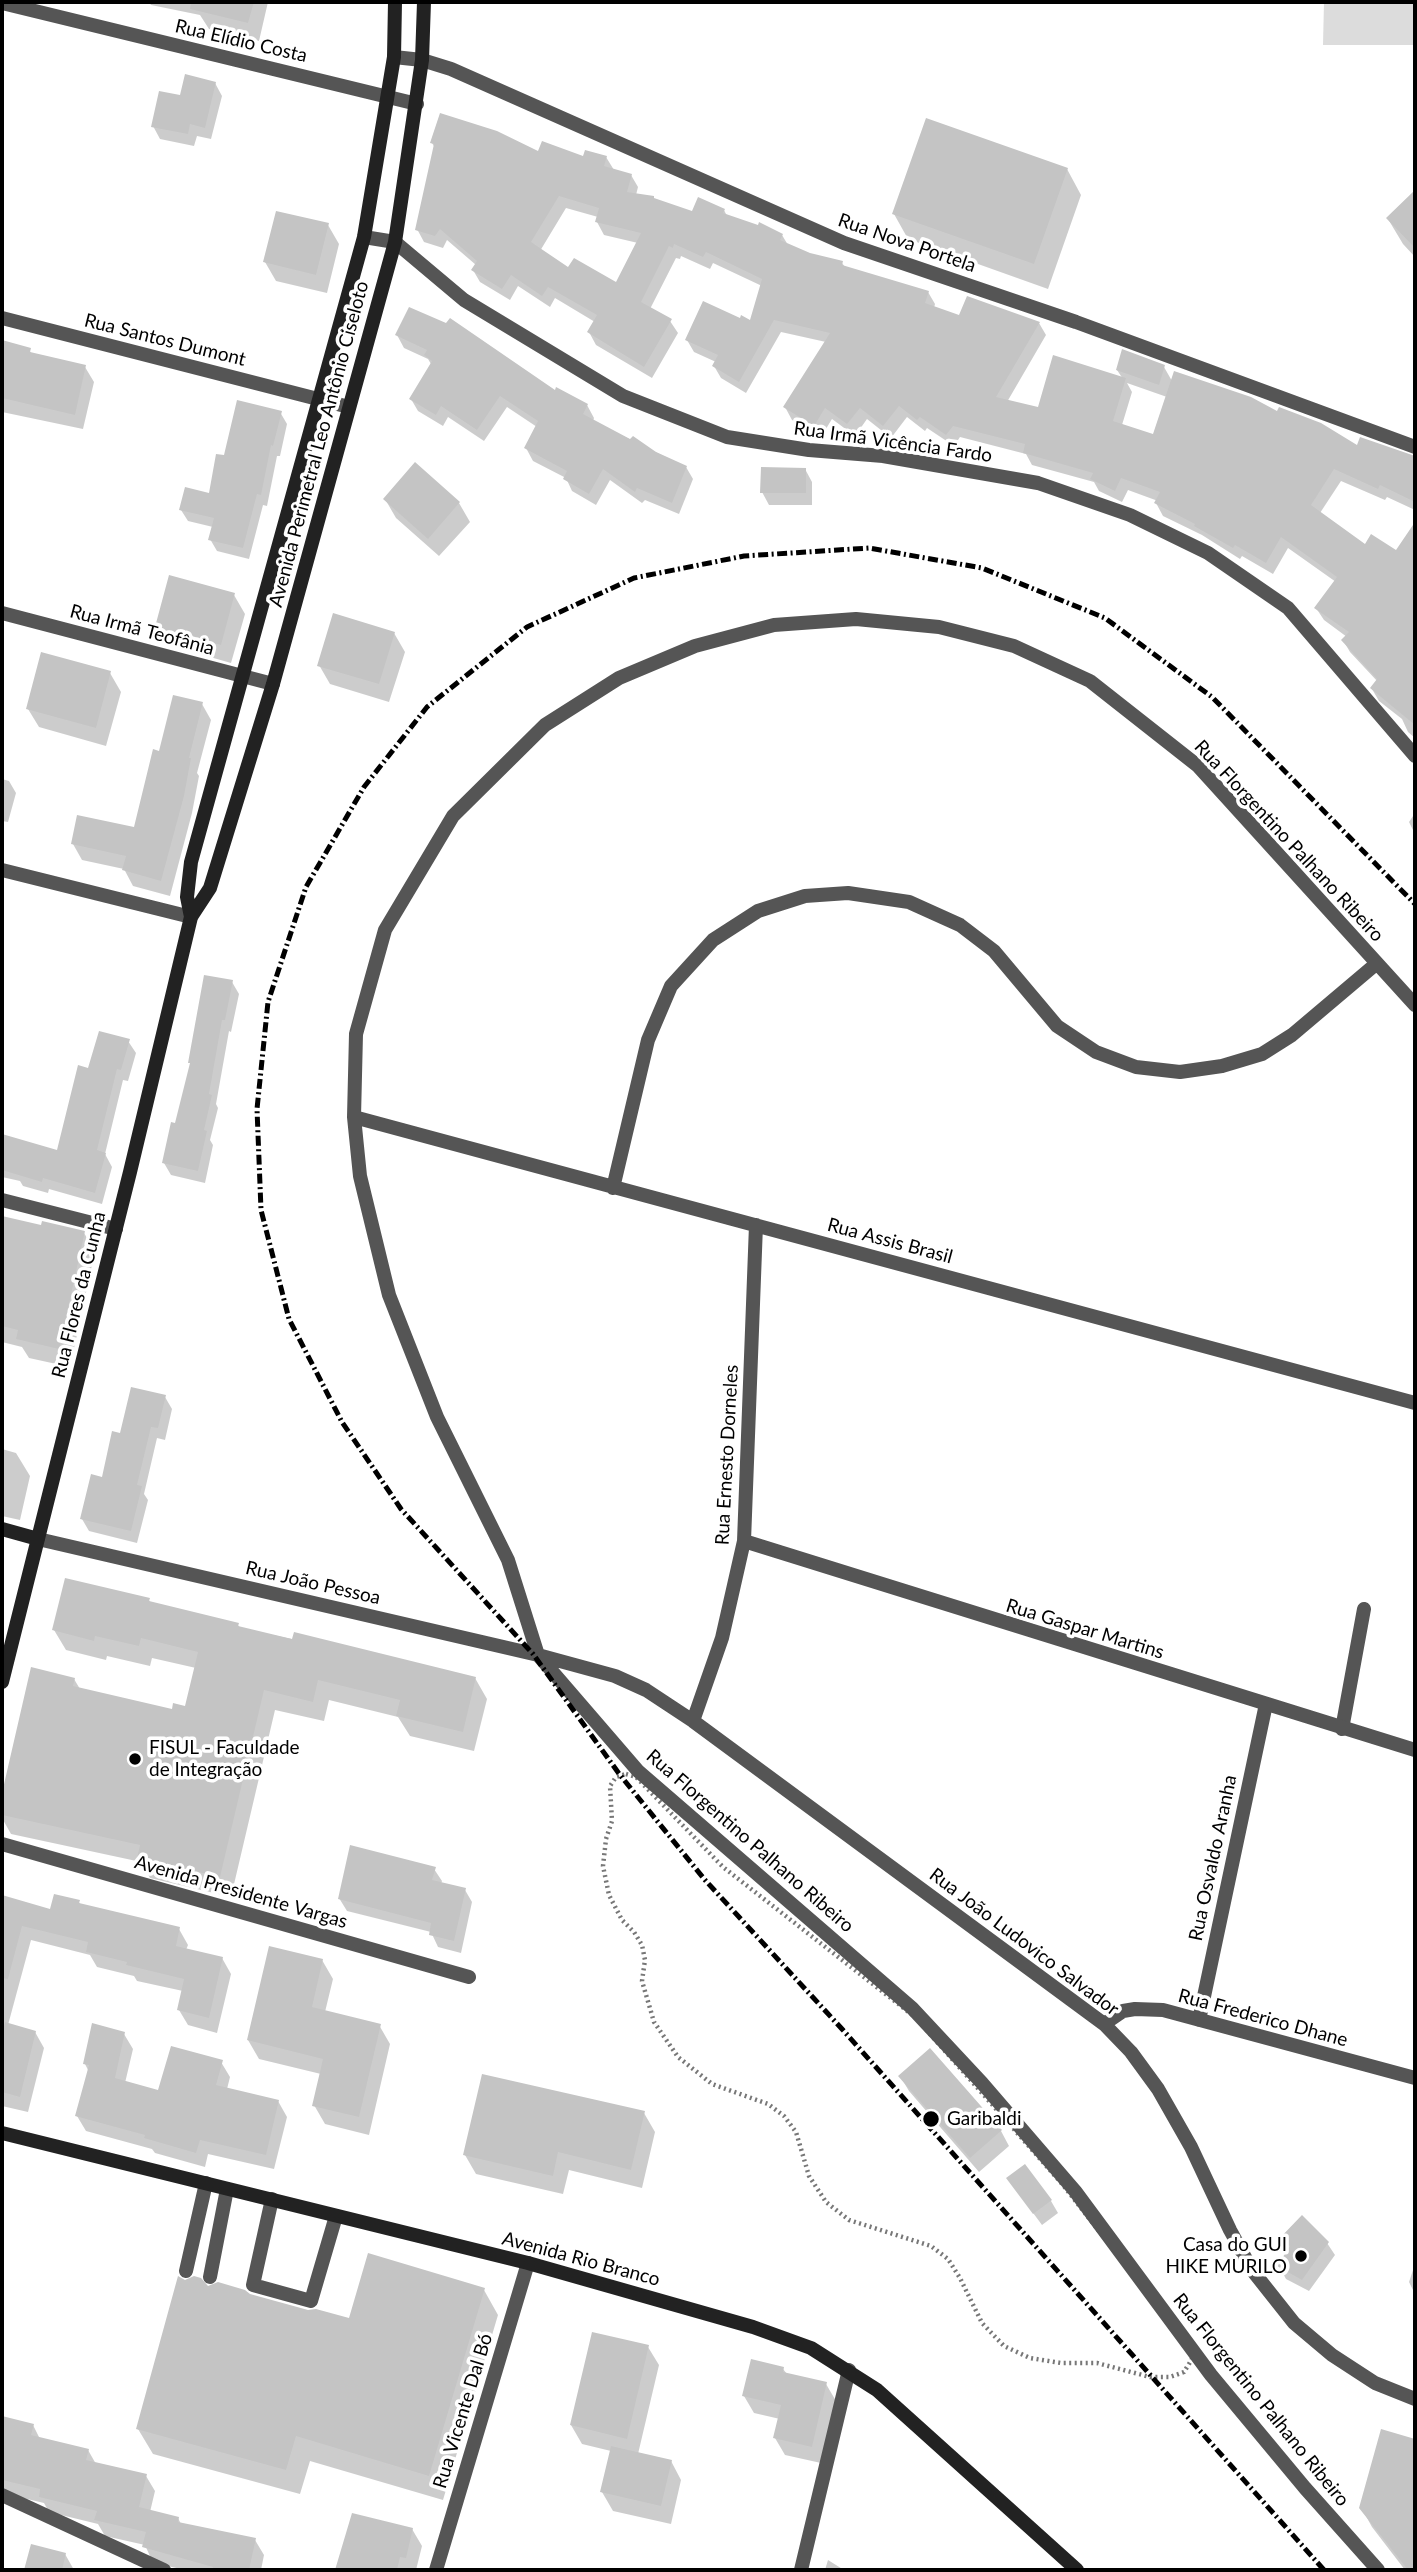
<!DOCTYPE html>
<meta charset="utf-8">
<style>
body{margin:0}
#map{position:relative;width:1417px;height:2572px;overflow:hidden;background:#fff;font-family:Lato,sans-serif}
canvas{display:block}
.frame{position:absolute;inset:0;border:4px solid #000;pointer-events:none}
</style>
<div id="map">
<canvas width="1417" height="2572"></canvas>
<div class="frame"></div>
</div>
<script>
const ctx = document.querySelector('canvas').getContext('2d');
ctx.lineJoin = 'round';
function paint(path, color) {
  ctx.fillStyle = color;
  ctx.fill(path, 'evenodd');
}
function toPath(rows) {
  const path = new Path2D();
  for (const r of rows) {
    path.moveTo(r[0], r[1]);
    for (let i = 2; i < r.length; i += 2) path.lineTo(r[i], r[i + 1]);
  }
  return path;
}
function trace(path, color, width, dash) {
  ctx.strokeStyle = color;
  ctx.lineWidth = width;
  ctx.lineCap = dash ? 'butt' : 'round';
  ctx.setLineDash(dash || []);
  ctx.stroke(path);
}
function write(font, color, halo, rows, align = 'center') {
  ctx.font = font + ' Lato,sans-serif';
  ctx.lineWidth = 7;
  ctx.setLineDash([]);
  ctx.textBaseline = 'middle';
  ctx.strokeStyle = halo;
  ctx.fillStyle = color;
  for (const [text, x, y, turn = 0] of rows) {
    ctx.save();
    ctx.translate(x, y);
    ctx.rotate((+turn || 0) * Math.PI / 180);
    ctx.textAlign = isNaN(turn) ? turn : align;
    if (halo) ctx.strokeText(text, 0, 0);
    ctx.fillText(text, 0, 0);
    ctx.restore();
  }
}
paint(toPath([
 [1324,2,1415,2,1415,45,1323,45]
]), '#dcdcdc');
paint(toPath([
 [149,2,268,2,259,41,209,29,200,15,151,5],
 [215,83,222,96,211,139,197,136,194,146,160,139,153,126,181,98],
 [432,143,584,159,606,157,614,170,631,175,638,187,636,195,693,213,724,210,727,216,782,235,788,245,809,254,842,263,845,267,928,292,935,304,934,308,960,318,1039,323,1046,335,1007,402,1039,410,1123,379,1117,370,1164,367,1172,381,1277,413,1358,447,1361,439,1415,458,1415,510,1387,497,1385,500,1341,481,1320,513,1365,546,1397,553,1415,525,1415,738,1408,732,1402,719,1379,701,1372,689,1378,682,1350,652,1343,640,1347,637,1324,620,1316,608,1336,582,1288,548,1273,574,1242,556,1240,559,1202,535,1163,516,1156,503,1158,501,1128,490,1122,502,1099,491,1094,482,1032,465,1026,454,960,437,954,446,927,428,925,431,907,417,891,438,867,419,855,436,832,419,821,437,792,420,785,407,826,342,781,332,746,393,721,378,714,366,716,362,694,352,687,340,751,322,762,286,713,263,710,269,681,256,680,259,676,258,650,309,670,321,678,333,652,378,596,345,589,332,595,322,555,298,550,307,518,286,510,300,480,282,473,270,476,265,447,240,443,248,424,242,417,229,435,148],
 [566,208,598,217,597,222,604,235,638,243,616,284,569,270,540,251],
 [1127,383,1167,397,1154,437,1122,425,1132,392],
 [1067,169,1081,195,1048,289,908,239,894,214],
 [1415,192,1415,257,1403,244,1388,219],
 [328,225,339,244,327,293,276,281,265,262],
 [397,335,587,405,594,418,593,421,686,467,693,479,679,514,645,500,642,503,610,480,596,505,572,491,566,478,533,461,526,448,537,427,507,407,484,441,448,417,443,426,418,411,411,399,431,364,428,359,404,348],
 [2,342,29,350,32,354,85,367,94,382,83,429,2,412],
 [280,412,287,424,280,456,277,456,267,506,263,505,249,559,217,551,210,539,213,527,188,521,181,510,210,495,225,457],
 [805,469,812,482,812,505,769,505,762,492],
 [385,499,459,503,470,522,439,556,396,518],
 [234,595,245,614,231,663,168,645,157,626],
 [394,633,405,652,389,702,330,684,319,665],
 [110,673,121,692,106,746,39,727,28,709],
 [202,704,211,720,197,773,199,776,192,813,170,896,133,886,124,869,82,860,73,844,135,829,160,753],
 [2,779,9,781,16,793,8,822,2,821],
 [1415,813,1415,834,1409,822],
 [232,982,239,994,231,1032,229,1031,216,1104,218,1108,210,1140,213,1145,205,1183,171,1175,164,1163,176,1125,191,1065,190,1063],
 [128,1041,136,1053,128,1081,123,1080,105,1154,112,1167,102,1204,49,1189,48,1193,23,1186,20,1181,2,1177,2,1134,7,1138,58,1152,89,1070],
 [2,1218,42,1227,84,1233,95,1251,70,1367,29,1358,22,1347,2,1342],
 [165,1397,172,1409,165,1440,157,1438,144,1494,148,1500,137,1543,89,1531,82,1519,103,1479,121,1435],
 [2,1449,16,1453,30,1476,20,1520,2,1516],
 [149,1600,151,1604,238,1625,240,1628,475,1678,487,1699,474,1751,410,1736,398,1717,329,1700,324,1721,275,1710,231,1897,150,1878,141,1862,11,1834,2,1818,2,1800,33,1669,74,1679,80,1689,173,1711,187,1708,196,1668,152,1658,150,1666,107,1656,106,1660,66,1650,54,1630],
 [434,1869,442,1881,441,1884,465,1890,472,1902,461,1953,438,1947,431,1932,347,1911,339,1898],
 [2,1897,52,1911,79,1902,81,1906,179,1929,188,1945,186,1950,222,1958,231,1974,217,2033,188,2025,179,2010,183,1991,137,1981,134,1976,97,1967,90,1955,31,1940,8,2025,35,2032,44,2048,28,2112,2,2106],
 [322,1960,333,1979,325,2012,379,2025,390,2044,369,2135,325,2124,314,2105,321,2074,259,2059,248,2040],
 [124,2034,133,2049,125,2083,159,2092,221,2062,230,2077,227,2089,278,2101,287,2117,274,2169,208,2154,205,2167,155,2153,152,2149,86,2131,77,2116,89,2072,85,2064],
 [930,2051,1001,2131,1009,2146,979,2172,909,2091,900,2076],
 [644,2113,655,2132,642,2188,569,2170,563,2194,476,2174,465,2155],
 [1016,2190,1051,2201,1058,2213,1042,2225],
 [1279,2241,1327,2243,1335,2255,1309,2291,1286,2279,1279,2266,1286,2254],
 [1415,2264,1415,2294,1409,2282],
 [207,2288,250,2296,308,2312,350,2320,484,2290,498,2315,443,2500,310,2461,300,2494,153,2454,138,2429],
 [648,2347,659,2365,638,2454,671,2461,681,2480,671,2524,613,2511,602,2492,611,2451,582,2444,571,2425],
 [783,2369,787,2374,826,2384,836,2401,821,2463,785,2455,775,2438,780,2419,754,2413,744,2396],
 [2,2418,33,2425,40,2439,88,2450,96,2464,146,2476,155,2491,150,2512,178,2518,181,2524,255,2540,264,2555,261,2570,186,2570,153,2563,145,2545,105,2536,98,2524,49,2512,44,2503,2,2493],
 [1382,2432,1415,2441,1415,2570,1405,2570,1372,2527,1361,2507],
 [412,2529,422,2546,416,2570,337,2570,341,2552],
 [32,2546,65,2554,74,2570,26,2570],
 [828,2560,844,2570,825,2570]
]), '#0003');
paint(toPath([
 [191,2,254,2,248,23,190,9],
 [185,74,216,82,205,128,190,124,188,134,151,127,159,91,180,95],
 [440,113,497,131,538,151,542,141,583,156,585,150,607,156,604,166,632,174,627,192,654,196,654,198,692,211,698,197,725,209,723,213,758,225,759,222,783,234,780,240,810,253,843,261,842,265,929,291,925,303,959,315,967,296,1040,322,996,397,1038,407,1053,355,1126,378,1113,421,1153,434,1174,371,1251,397,1277,411,1279,407,1321,423,1357,445,1360,437,1415,456,1415,502,1380,485,1378,489,1334,469,1311,505,1365,544,1371,534,1396,550,1415,522,1415,725,1370,688,1377,679,1341,640,1349,632,1314,608,1337,577,1281,537,1266,563,1235,545,1233,548,1194,526,1195,524,1154,503,1160,492,1121,478,1115,491,1090,479,1093,473,1023,453,1025,444,953,426,946,435,920,417,917,420,899,406,883,426,860,408,847,424,825,408,814,426,783,407,830,333,774,320,739,382,712,366,718,355,685,340,703,301,740,318,741,315,750,320,762,279,706,252,703,257,674,244,673,248,669,246,641,302,672,319,644,367,587,332,597,315,548,287,542,296,511,275,502,289,471,270,477,261,440,229,435,236,415,230,434,144,430,143],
 [559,196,599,208,595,222,641,233,616,282,574,258,568,267,531,242],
 [926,118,1068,168,1034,264,892,214],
 [1415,190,1415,248,1386,218],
 [276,211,329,223,316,275,263,262],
 [409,307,446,323,450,318,555,390,556,387,588,404,583,414,630,439,633,436,656,452,687,466,672,503,637,488,635,492,603,469,589,494,563,479,567,471,524,448,538,421,500,396,477,430,441,406,436,415,409,399,432,361,424,355,427,350,395,335],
 [2,340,31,348,30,352,86,365,75,415,2,398],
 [1122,349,1165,365,1159,385,1116,370],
 [237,400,282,411,273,446,271,445,261,495,257,494,243,548,208,540,214,518,179,510,185,487,209,493,216,454,224,455],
 [415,462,460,502,428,539,383,499],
 [761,467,806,468,806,493,760,493],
 [169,575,235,593,221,645,155,627],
 [333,613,395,632,379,684,317,666],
 [41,652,111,671,96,728,26,709],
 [173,695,203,702,189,758,191,758,184,796,161,881,122,870,126,856,71,844,77,815,134,827,153,749,159,751],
 [204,975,233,980,225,1020,222,1020,209,1094,212,1095,204,1130,207,1131,198,1171,162,1163,171,1122,175,1123,190,1063,188,1063],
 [99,1031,130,1039,121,1070,117,1069,97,1150,106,1153,95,1193,43,1178,42,1182,2,1170,2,1134,57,1150,78,1065,88,1068],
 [2,1216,41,1225,42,1221,85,1231,59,1349,16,1339,18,1330,2,1326],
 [131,1387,166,1395,158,1428,151,1427,137,1485,142,1486,131,1531,80,1519,91,1474,102,1477,112,1431,120,1433],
 [65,1578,150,1598,149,1601,239,1623,238,1626,292,1639,294,1632,476,1677,463,1732,396,1716,400,1700,318,1680,313,1702,264,1690,220,1877,137,1858,140,1845,2,1815,2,1793,31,1667,75,1678,73,1686,172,1709,173,1703,185,1706,198,1652,141,1638,139,1646,95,1636,94,1641,52,1630],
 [350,1845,436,1867,432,1880,466,1888,454,1941,429,1935,431,1923,338,1899],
 [54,1894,80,1900,79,1903,180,1927,176,1946,223,1957,209,2018,177,2010,184,1979,126,1965,127,1962,86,1952,88,1942,22,1926,8,1979,2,1978,2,1895,50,1909],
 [269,1946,323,1959,312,2007,381,2024,359,2117,312,2106,323,2059,247,2040],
 [5,2022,36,2031,20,2097,2,2092,2,2034],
 [92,2023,125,2032,115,2078,158,2090,171,2046,223,2060,216,2085,279,2100,266,2155,200,2140,196,2153,144,2138,145,2135,75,2116,89,2065,83,2064],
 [930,2048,1002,2130,970,2158,898,2076],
 [482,2074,645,2111,631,2170,558,2152,553,2176,463,2155],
 [1025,2164,1052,2200,1033,2214,1006,2178],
 [1302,2215,1329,2242,1302,2280,1277,2266,1290,2246,1277,2241],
 [368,2253,485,2288,429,2476,296,2436,286,2470,136,2429,178,2276,185,2280,194,2276,201,2278,208,2286,218,2282,245,2290,250,2294,308,2310,316,2309,349,2318],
 [592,2332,649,2345,627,2439,570,2425],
 [751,2359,784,2367,783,2372,827,2382,812,2447,773,2438,781,2405,742,2396],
 [2,2416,34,2424,31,2435,89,2449,86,2460,147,2474,139,2507,179,2517,178,2522,256,2538,249,2570,212,2570,213,2567,142,2547,146,2532,94,2520,97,2511,39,2497,40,2489,2,2480],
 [1381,2429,1415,2439,1415,2570,1408,2570,1359,2508],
 [611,2446,672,2460,661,2506,600,2492],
 [352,2513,413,2528,406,2558,400,2557,397,2570,335,2570],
 [31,2544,66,2553,62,2570,24,2570]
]), '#c4c4c4');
trace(toPath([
 [626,1774,636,1777,723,1867,915,2017,1063,2185,1188,2345,1192,2359,1184,2372,1170,2377,1150,2377,1097,2363,1061,2363,1030,2358,1004,2346,982,2323,960,2278,948,2259,931,2246,849,2220,826,2202,809,2176,796,2132,784,2116,768,2104,712,2084,678,2057,654,2022,642,1981,645,1960,642,1945,634,1932,622,1920,609,1895,603,1866,606,1839,612,1821,610,1786,616,1777,626,1774]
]), '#777', 4.5, [2, 3.5]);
trace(toPath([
 [1342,1729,1364,1609],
 [272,2199,253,2285,311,2301,336,2216],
 [186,2271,206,2183],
 [210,2277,227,2189],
 [801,2570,849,2370]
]), '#555', 14);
trace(toPath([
 [2,3,417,104],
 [394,57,422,60,451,69,844,243,1076,322,1415,447],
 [364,237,395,242,464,300,623,396,727,437,809,450,883,456,1038,483,1130,515,1208,553,1288,608,1415,756],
 [2,318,349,407],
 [2,613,273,684],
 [2,870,191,917],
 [354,1117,1415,1403],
 [613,1188,648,1040,671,986,713,940,758,911,805,896,848,893,909,902,960,925,994,951,1057,1026,1096,1052,1136,1067,1180,1072,1222,1066,1262,1054,1292,1035,1376,964],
 [2,1200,116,1229],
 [38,1539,538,1655,615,1676,646,1690,693,1721,1104,2024,1131,2052,1158,2089,1191,2147,1230,2230,1252,2270,1294,2323,1332,2355,1375,2383,1415,2399],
 [744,1541,1415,1750],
 [693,1721,722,1638,744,1541,756,1225],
 [2,1844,469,1977],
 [1199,2020,1266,1704],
 [1104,2024,1123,2011,1135,2009,1163,2010,1415,2078],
 [2,2495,164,2570],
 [436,2570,528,2263],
 [1378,2570,1305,2488,1211,2375,1075,2191,982,2083,912,2008,638,1771,538,1655,508,1560,437,1417,389,1295,360,1176,354,1117,356,1034,385,930,453,816,545,725,619,678,695,646,774,625,856,619,939,627,1014,646,1090,681,1198,766,1415,1005]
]), '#555', 14);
trace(toPath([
 [191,917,187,897,191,862,364,237,394,57,395,2],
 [2,1529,38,1539],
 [2,1682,130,1172,191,917,210,888,273,684,395,242,422,60,424,2],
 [2,2133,528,2263,753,2327,811,2348,877,2390,1077,2570]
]), '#222', 14);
trace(toPath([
 [1324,2570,842,2029,705,1880,620,1775,533,1654,401,1509,342,1422,289,1319,261,1210,257,1109,268,1002,306,887,364,787,427,707,527,627,634,578,744,556,869,548,982,568,1105,618,1212,697,1415,904]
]), '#000', 5, [10, 3.5, 2, 3.5]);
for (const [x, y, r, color] of [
 [135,1759,7,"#000"],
 [931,2119,9,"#000"],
 [1301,2256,7,"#000"]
]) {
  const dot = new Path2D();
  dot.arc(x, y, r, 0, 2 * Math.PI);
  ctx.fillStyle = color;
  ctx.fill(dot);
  trace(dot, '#fff', 2.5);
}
write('19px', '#000', '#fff', [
 ["Rua Elídio Costa",241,41,13],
 ["Rua Nova Portela",907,243,19],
 ["Rua Santos Dumont",165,340,14],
 ["Rua Irmã Vicência Fardo",893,442,8],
 ["Avenida Perimetral Leo Antônio Ciseloto",319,444,-75],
 ["Rua Irmã Teofânia",142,630,15],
 ["Rua Florgentino Palhano Ribeiro",1289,841,47],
 ["Rua Assis Brasil",890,1241,15],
 ["Rua Flores da Cunha",79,1295,-76],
 ["Rua Ernesto Dorneles",727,1455,-87],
 ["Rua João Pessoa",313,1583,13],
 ["Rua Gaspar Martins",1085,1629,17],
 ["Rua Florgentino Palhano Ribeiro",750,1841,41],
 ["Rua Osvaldo Aranha",1213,1858,-78],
 ["Avenida Presidente Vargas",241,1892,16],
 ["Rua João Ludovico Salvador",1024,1942,37],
 ["Rua Frederico Dhane",1263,2018,15],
 ["Avenida Rio Branco",581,2259,15],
 ["Rua Florgentino Palhano Ribeiro",1261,2400,51],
 ["Rua Vicente Dal Bó",463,2411,-73]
]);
write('19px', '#000', '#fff', [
 ["FISUL - Faculdade",149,1748],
 ["de Integração",149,1770],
 ["Garibaldi",947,2119],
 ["Casa do GUI",1287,2245,"right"],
 ["HIKE MURILO",1287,2267,"right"]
], 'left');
</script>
